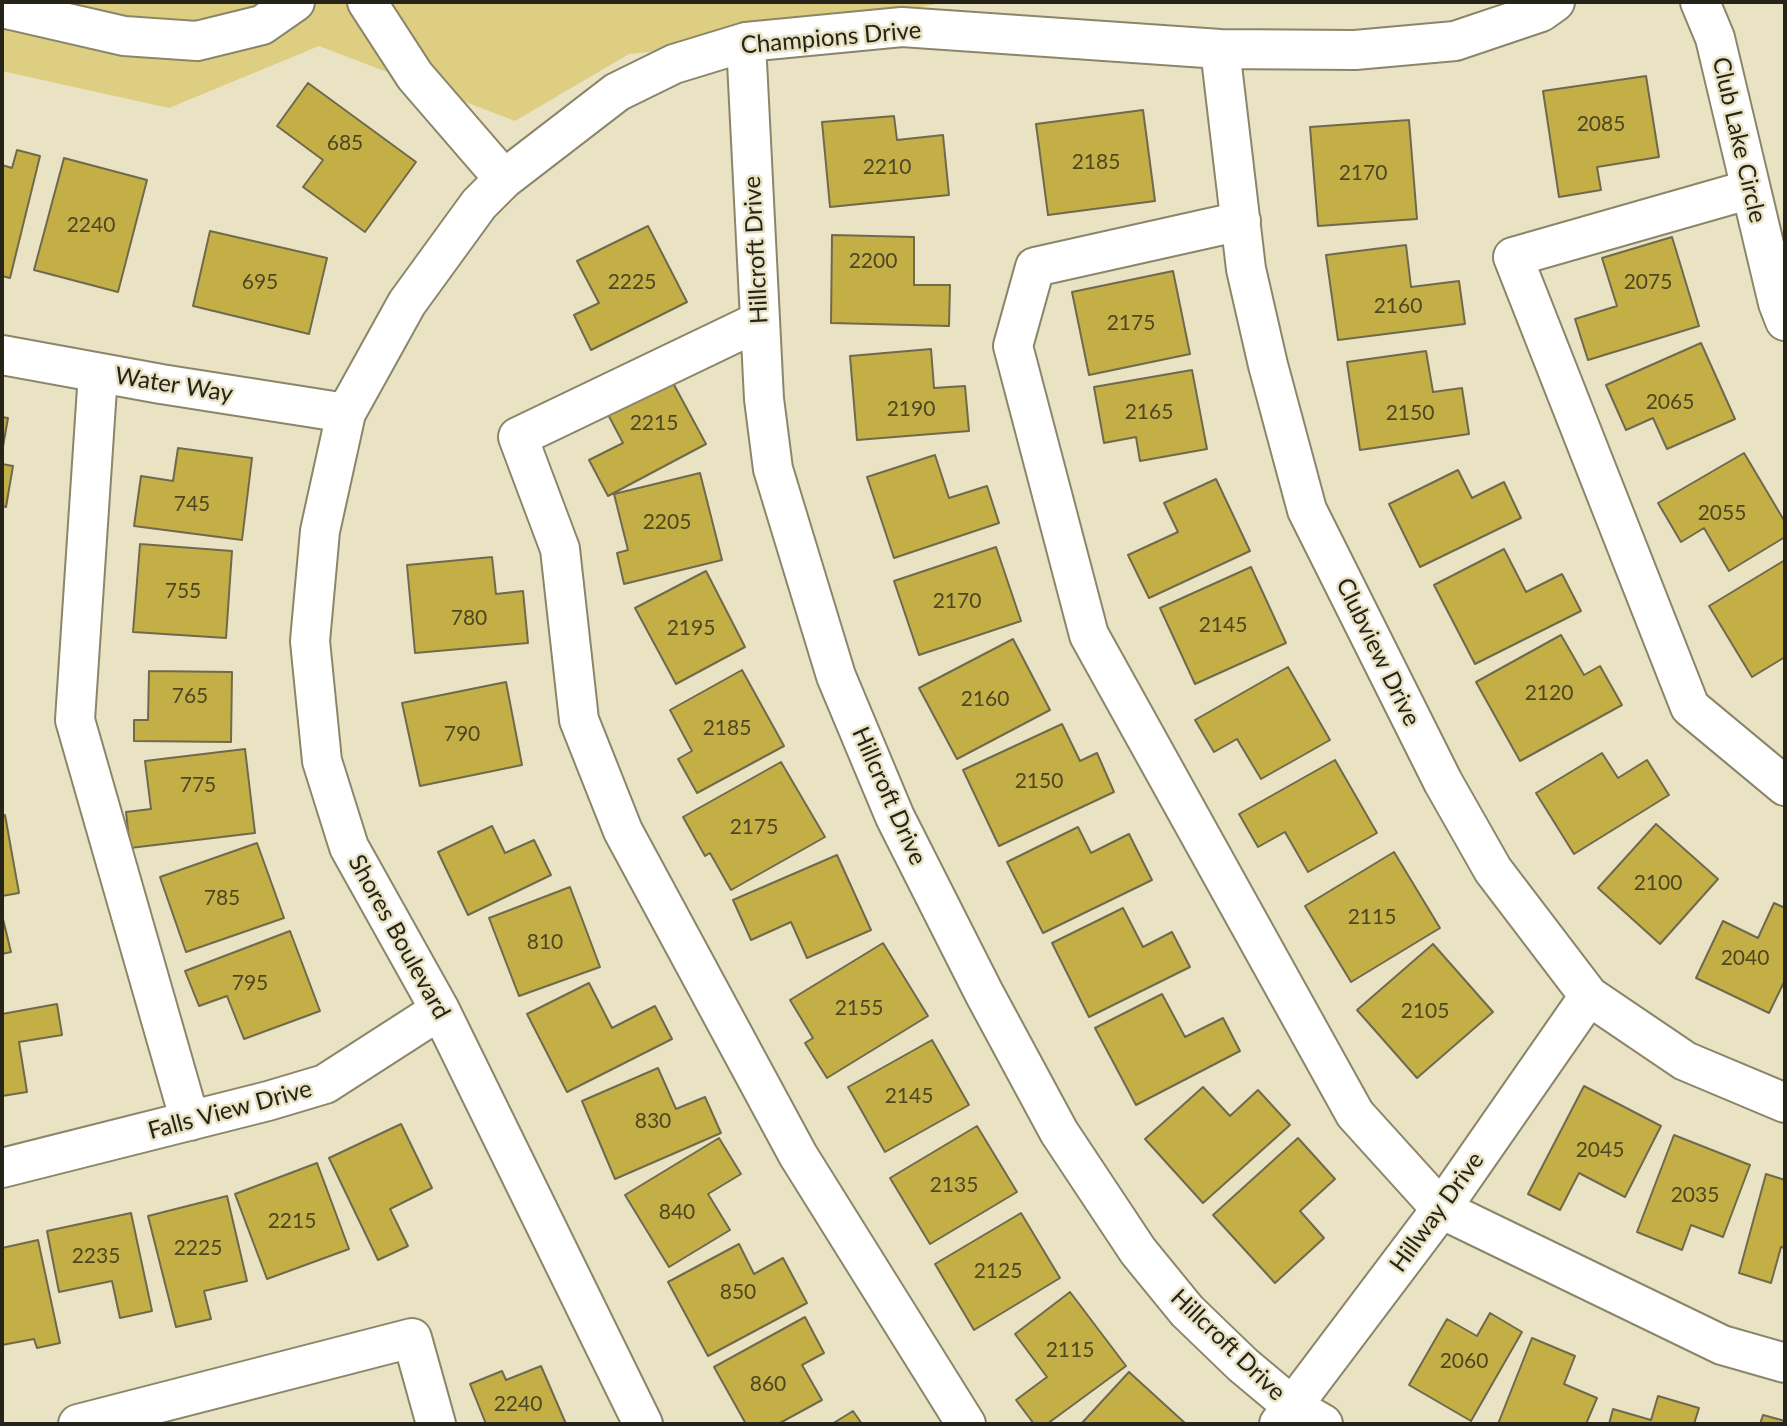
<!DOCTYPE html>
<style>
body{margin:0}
#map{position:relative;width:1787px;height:1426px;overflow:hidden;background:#e9e3c4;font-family:Lato,sans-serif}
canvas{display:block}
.frame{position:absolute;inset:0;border:4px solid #262418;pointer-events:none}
</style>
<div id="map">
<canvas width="1787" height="1426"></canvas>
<div class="frame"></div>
</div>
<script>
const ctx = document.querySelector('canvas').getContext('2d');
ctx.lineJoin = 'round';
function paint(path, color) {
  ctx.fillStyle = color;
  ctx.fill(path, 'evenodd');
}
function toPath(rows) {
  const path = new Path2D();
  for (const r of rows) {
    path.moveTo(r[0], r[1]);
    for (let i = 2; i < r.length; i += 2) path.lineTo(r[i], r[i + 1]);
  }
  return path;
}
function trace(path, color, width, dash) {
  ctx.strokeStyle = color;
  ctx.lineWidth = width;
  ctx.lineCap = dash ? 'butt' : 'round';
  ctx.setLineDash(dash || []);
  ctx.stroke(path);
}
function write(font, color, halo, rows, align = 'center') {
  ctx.font = font + ' Lato,sans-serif';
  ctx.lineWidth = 5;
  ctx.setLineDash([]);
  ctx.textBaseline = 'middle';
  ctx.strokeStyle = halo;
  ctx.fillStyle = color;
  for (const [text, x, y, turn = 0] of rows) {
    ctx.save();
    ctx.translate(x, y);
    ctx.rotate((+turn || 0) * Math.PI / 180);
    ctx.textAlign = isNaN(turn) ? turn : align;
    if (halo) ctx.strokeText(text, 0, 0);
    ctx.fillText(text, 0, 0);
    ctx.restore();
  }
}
paint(toPath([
 [2,2,946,2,746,42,629,54,515,121,319,46,169,108,2,71]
]), '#dece82');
const building = toPath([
 [1646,76,1659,157,1597,167,1601,190,1559,197,1543,91,1646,76],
 [308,83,416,162,365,232,303,187,323,160,277,126,308,83],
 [1143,110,1155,201,1048,215,1036,124,1143,110],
 [894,116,897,140,943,135,949,195,830,207,822,122,894,116],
 [1409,120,1417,219,1318,226,1310,127,1409,120],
 [17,150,40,156,10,278,2,276,2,165,12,168,17,150],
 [64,158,147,180,118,292,34,270,64,158],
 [648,226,687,302,591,350,574,315,599,303,577,261,648,226],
 [210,231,327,258,309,334,193,306,210,231],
 [832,235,914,237,914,285,950,285,949,326,831,323,832,235],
 [1672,237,1699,326,1588,360,1575,319,1617,306,1602,258,1672,237],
 [1406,245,1411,287,1459,281,1465,324,1338,340,1326,255,1406,245],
 [1173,271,1190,354,1089,375,1072,292,1173,271],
 [1701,343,1735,419,1667,449,1653,418,1626,430,1606,385,1701,343],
 [931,349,934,388,965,386,969,431,857,440,850,356,931,349],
 [1426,351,1433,392,1462,388,1469,434,1360,450,1347,362,1426,351],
 [666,370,706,444,608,496,589,460,623,443,602,403,666,370],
 [1192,370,1207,449,1140,461,1136,437,1104,443,1094,387,1192,370],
 [2,417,8,418,2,452,2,417],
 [178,448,252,458,242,540,134,526,141,476,173,481,178,448],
 [1744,453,1785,522,1785,537,1729,571,1704,528,1681,542,1658,503,1744,453],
 [935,455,949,498,987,486,999,523,894,558,867,477,935,455],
 [2,464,13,466,6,507,2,506,2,464],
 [1458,470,1472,498,1504,482,1521,518,1420,567,1389,504,1458,470],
 [700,473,722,560,624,584,617,553,628,550,614,494,700,473],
 [1216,479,1250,551,1149,598,1128,555,1178,532,1164,503,1216,479],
 [140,544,232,551,226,638,133,632,140,544],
 [996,547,1021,621,919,655,894,581,996,547],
 [1504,549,1526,592,1562,574,1581,611,1475,664,1434,585,1504,549],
 [492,557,496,594,523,591,528,643,415,653,407,565,492,557],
 [1785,560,1785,657,1752,677,1709,606,1785,560],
 [1251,567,1286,643,1195,684,1160,608,1251,567],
 [706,571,745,647,676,684,635,608,706,571],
 [1561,635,1584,675,1600,666,1622,705,1520,761,1476,682,1561,635],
 [1013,639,1050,710,957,759,919,688,1013,639],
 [1288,667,1330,740,1261,779,1237,739,1214,752,1195,720,1288,667],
 [742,670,784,746,697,793,678,759,692,751,670,710,742,670],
 [149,671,232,672,231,742,134,741,134,720,148,720,149,671],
 [506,682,522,765,420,786,402,703,506,682],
 [1062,724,1080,761,1097,753,1114,792,999,846,963,770,1062,724],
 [245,749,255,833,130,848,126,812,151,809,145,761,245,749],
 [1602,753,1618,778,1647,760,1669,795,1574,854,1536,793,1602,753],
 [1335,760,1377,833,1308,872,1285,832,1258,847,1239,814,1335,760],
 [781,762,825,837,731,890,710,853,705,856,683,817,781,762],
 [5,815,19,893,2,896,2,816,5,815],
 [1656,824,1718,879,1660,944,1598,888,1656,824],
 [492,826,505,853,534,840,551,875,468,915,438,852,492,826],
 [1078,827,1091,853,1129,834,1152,880,1043,933,1007,862,1078,827],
 [257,843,284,918,186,952,160,877,257,843],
 [1394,852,1440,928,1351,982,1305,906,1394,852],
 [837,855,871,930,807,958,791,922,751,940,733,900,837,855],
 [570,887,600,967,519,996,489,918,570,887],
 [1774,903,1785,908,1785,980,1769,1013,1696,978,1723,921,1758,938,1774,903],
 [1123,908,1143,947,1172,932,1190,967,1089,1017,1052,943,1123,908],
 [2,915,11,952,2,954,2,915],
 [290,931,320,1011,244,1039,227,996,199,1006,185,971,290,931],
 [883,943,928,1016,827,1078,805,1043,813,1038,790,1000,883,943],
 [1433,944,1493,1012,1417,1078,1357,1010,1433,944],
 [589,983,612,1028,655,1006,672,1039,567,1092,527,1014,589,983],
 [1162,994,1185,1037,1223,1018,1240,1051,1136,1105,1095,1028,1162,994],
 [57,1004,62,1035,19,1042,27,1092,2,1096,2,1014,57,1004],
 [932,1040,969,1105,885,1152,848,1087,932,1040],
 [658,1068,676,1109,705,1097,721,1133,615,1179,582,1101,658,1068],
 [1584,1086,1661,1126,1625,1197,1579,1173,1560,1210,1528,1194,1584,1086],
 [1203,1087,1230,1116,1258,1090,1290,1125,1203,1203,1145,1139,1203,1087],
 [401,1124,432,1188,390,1209,408,1246,378,1260,329,1158,401,1124],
 [977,1126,1017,1192,930,1244,890,1178,977,1126],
 [1674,1135,1750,1165,1723,1237,1691,1225,1682,1250,1637,1232,1674,1135],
 [719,1138,741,1174,708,1194,730,1230,669,1267,625,1195,719,1138],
 [1298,1138,1335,1179,1300,1211,1324,1238,1275,1283,1213,1215,1298,1138],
 [317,1163,349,1249,267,1279,235,1194,317,1163],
 [1766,1174,1785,1180,1785,1248,1781,1247,1771,1283,1739,1273,1766,1174],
 [227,1196,247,1281,204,1291,211,1319,176,1327,148,1216,227,1196],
 [131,1213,152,1311,120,1318,112,1281,59,1292,47,1231,131,1213],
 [1021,1213,1060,1278,974,1330,935,1264,1021,1213],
 [38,1240,60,1343,37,1348,34,1339,2,1345,2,1248,38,1240],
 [739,1244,754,1274,783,1258,807,1303,708,1356,668,1282,739,1244],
 [1070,1292,1126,1366,1047,1424,1034,1424,1016,1400,1047,1377,1015,1334,1070,1292],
 [1490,1313,1522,1332,1471,1421,1409,1385,1447,1319,1477,1336,1490,1313],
 [805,1317,824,1353,802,1365,822,1400,778,1424,746,1424,714,1367,805,1317],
 [1532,1338,1575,1356,1564,1384,1597,1398,1586,1424,1498,1424,1532,1338],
 [541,1366,566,1424,486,1424,470,1384,502,1371,506,1380,541,1366],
 [1129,1372,1186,1424,1081,1424,1129,1372],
 [1658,1396,1699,1408,1694,1424,1609,1424,1613,1409,1651,1420,1658,1396],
 [853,1411,862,1424,832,1424,853,1411],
 [1763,1415,1785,1421,1785,1424,1760,1424,1763,1415]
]);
paint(building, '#c4af46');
trace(building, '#6f694e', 2);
const minor = toPath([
 [367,2,415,76,504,179],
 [1700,2,1715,38,1778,303,1785,321],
 [2,8,124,36,197,41,262,25,295,2],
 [746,42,764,399,773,469,836,676,895,817,984,993,1059,1132,1138,1251,1187,1311,1243,1365,1292,1406,1323,1424],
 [1220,49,1246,269,1268,365,1307,510,1443,782,1493,870,1589,996,1685,1061,1785,1103],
 [1751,189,1513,257,1690,707,1785,786],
 [1241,221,1035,267,1013,346,1089,635,1355,1114,1441,1209,1722,1345,1785,1363],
 [760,321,518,437,560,549,579,720,623,831,798,1155,966,1424],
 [2,355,161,384,346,413],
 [98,373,75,720,190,1121],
 [2,1168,268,1101,325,1084,440,1010],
 [78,1424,412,1338,436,1424],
 [643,1424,440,1010,349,847,322,761,310,641,320,531,346,413,407,303,479,204,504,179,617,92,674,64,746,42,902,27,1220,49,1355,50,1455,41,1541,12,1555,2],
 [1279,1424,1441,1209,1589,996]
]);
trace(minor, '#8b8569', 42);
trace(minor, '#fff', 38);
write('21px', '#4e4724', null, [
 ["2085",1601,124],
 ["685",345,143],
 ["2185",1096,162],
 ["2210",887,167],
 ["2170",1363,173],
 ["2240",91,225],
 ["2200",873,261],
 ["695",260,282],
 ["2225",632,282],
 ["2075",1648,282],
 ["2160",1398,306],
 ["2175",1131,323],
 ["2065",1670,402],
 ["2190",911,409],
 ["2165",1149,412],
 ["2150",1410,413],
 ["2215",654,423],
 ["745",192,504],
 ["2055",1722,513],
 ["2205",667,522],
 ["755",183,591],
 ["2170",957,601],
 ["780",469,618],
 ["2145",1223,625],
 ["2195",691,628],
 ["2120",1549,693],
 ["765",190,696],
 ["2160",985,699],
 ["2185",727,728],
 ["790",462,734],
 ["2150",1039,781],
 ["775",198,785],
 ["2175",754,827],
 ["2100",1658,883],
 ["785",222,898],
 ["2115",1372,917],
 ["810",545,942],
 ["2040",1745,958],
 ["795",250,983],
 ["2155",859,1008],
 ["2105",1425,1011],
 ["2145",909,1096],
 ["830",653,1121],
 ["2045",1600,1150],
 ["2135",954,1185],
 ["2035",1695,1195],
 ["840",677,1212],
 ["2215",292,1221],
 ["2225",198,1248],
 ["2235",96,1256],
 ["2125",998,1271],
 ["850",738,1292],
 ["2115",1070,1350],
 ["2060",1464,1361],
 ["860",768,1384],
 ["2240",518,1404]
]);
write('24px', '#262418', '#e9e3c4', [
 ["Champions Drive",831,38,-5],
 ["Club Lake Circle",1739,140,77],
 ["Hillcroft Drive",756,250,-93],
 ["Water Way",174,385,9],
 ["Clubview Drive",1378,652,64],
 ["Hillcroft Drive",889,796,66],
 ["Shores Boulevard",399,937,61],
 ["Falls View Drive",230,1110,-15],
 ["Hillway Drive",1437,1212,-54],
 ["Hillcroft Drive",1228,1345,44]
]);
</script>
